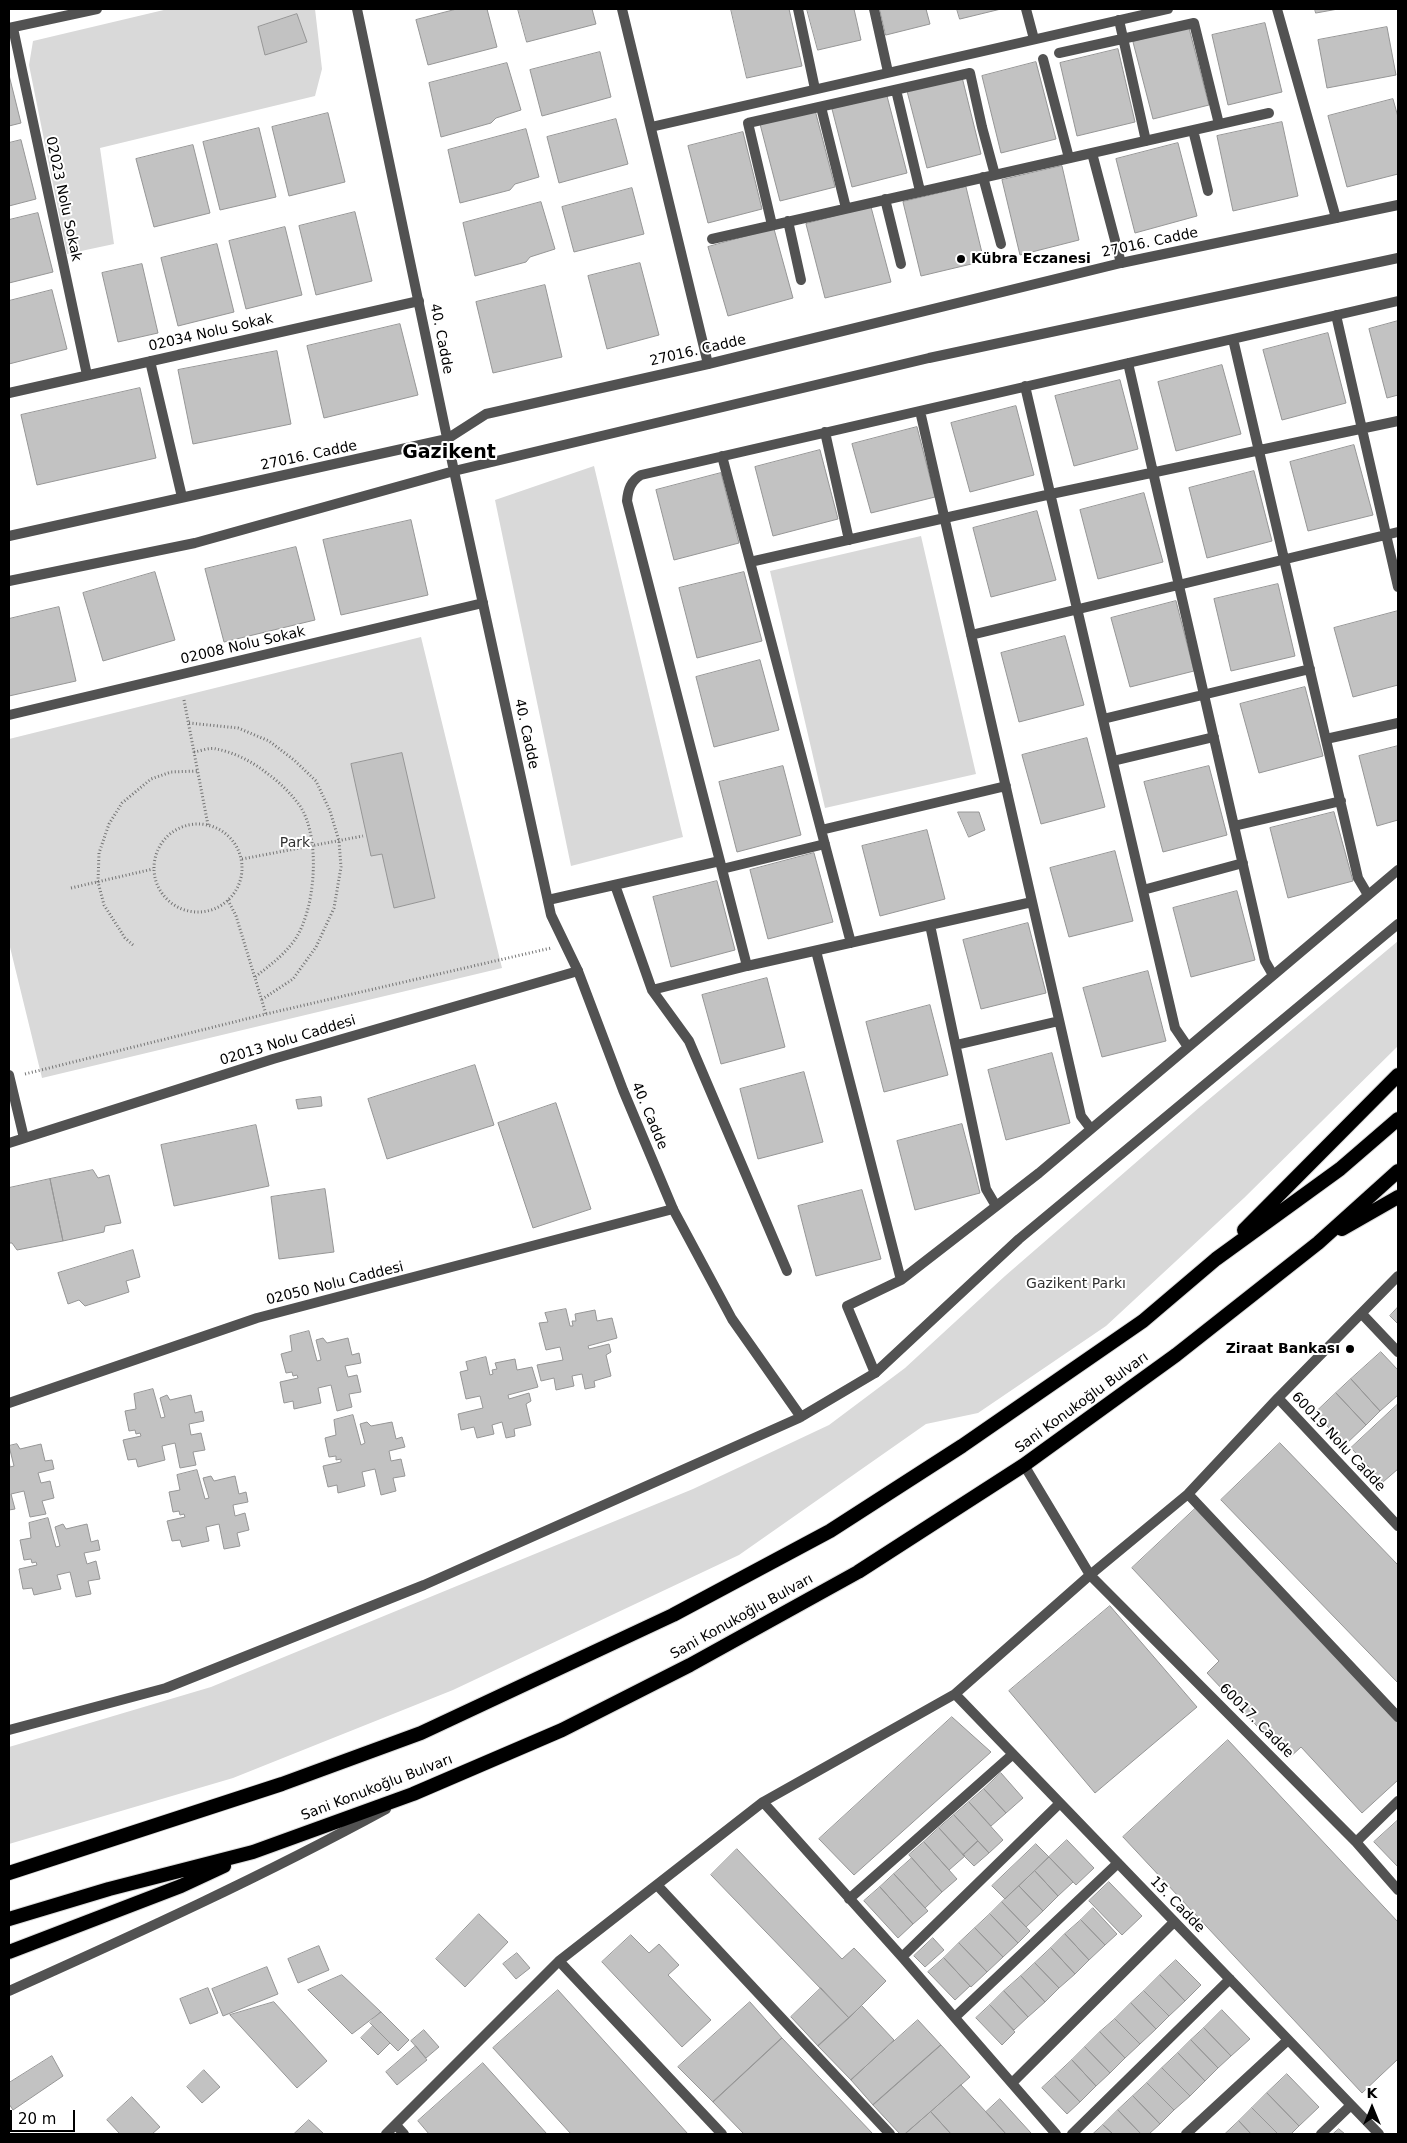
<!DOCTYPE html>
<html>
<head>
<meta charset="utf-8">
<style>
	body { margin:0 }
	#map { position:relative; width:1407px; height:2143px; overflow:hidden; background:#fff; font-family:"DejaVu Sans",sans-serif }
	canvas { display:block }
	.frame { position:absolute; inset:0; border:10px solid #000; pointer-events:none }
	.north { position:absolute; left:1347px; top:2083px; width:50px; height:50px; -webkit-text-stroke:4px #fff; paint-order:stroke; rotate:0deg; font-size:14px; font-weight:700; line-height:20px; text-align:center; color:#000 }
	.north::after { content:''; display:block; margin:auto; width:18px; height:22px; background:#000; clip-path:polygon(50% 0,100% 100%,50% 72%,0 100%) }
	.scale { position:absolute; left:10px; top:2110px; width:65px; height:22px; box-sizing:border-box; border:2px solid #000; border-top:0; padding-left:6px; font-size:15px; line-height:18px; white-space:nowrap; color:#000; -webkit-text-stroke:4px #fff; paint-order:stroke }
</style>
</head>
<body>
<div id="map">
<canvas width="1407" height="2143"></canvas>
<div class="frame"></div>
<div class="north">K</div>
<div class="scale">20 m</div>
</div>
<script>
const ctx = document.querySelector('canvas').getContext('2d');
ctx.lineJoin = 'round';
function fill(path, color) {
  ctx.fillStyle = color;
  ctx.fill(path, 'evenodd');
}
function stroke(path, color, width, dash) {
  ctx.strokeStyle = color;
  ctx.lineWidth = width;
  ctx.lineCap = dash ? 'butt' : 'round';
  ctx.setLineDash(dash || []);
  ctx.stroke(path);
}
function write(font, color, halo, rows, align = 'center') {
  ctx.font = font + ' "DejaVu Sans",sans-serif';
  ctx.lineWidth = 4;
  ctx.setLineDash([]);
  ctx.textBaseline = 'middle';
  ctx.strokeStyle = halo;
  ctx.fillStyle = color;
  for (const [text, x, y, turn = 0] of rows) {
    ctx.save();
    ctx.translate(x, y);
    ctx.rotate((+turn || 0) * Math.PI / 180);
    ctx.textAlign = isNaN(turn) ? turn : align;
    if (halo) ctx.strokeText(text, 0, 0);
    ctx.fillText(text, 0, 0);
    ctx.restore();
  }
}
fill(new Path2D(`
	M168,9h147l7,60 -7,27 -215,52 14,96 -47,10 -38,-189 4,-24z
	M594,466l89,371 -112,29 -76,-366z
	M921,536l55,238 -151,34 -55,-237z
	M421,637l81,331 -460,110 -33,-135v-204z
	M1398,941v105l-154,152 -138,128 -128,87 -52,11 -187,131 -286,135 -220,88 -224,66v-97l202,-60 482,-198 136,-64 76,-57 100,-92 196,-170z`), '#d9d9d9');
const building = new Path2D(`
	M457,9h30l10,38 -69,18 -12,-45z
	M518,9h74l4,15 -69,18z
	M731,9h58l13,57 -55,12z
	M807,9h47l7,31 -43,10z
	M880,9h46l4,15 -44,11z
	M957,9h44l-41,10z
	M1315,9h23l-22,4z
	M297,14l10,28 -42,13 -7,-28z
	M1265,23l17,69 -54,13 -16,-70z
	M1387,27l9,48 -69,13 -9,-48z
	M1189,28l20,77 -56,14 -20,-77z
	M1118,49l17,73 -58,14 -17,-73z
	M600,52l11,45 -69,19 -12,-46z
	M1036,62l20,77 -55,14 -19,-77z
	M507,63l14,47 -25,8 -5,5 -50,14 -12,-54z
	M9,75l12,48 -12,3z
	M962,77l19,77 -54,14 -20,-77z
	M887,96l20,77 -55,14 -20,-78z
	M1393,99l5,18v57l-51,13 -19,-71z
	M815,110l20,77 -55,14 -20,-77z
	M328,113l17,69 -56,14 -17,-69z
	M616,119l12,45 -69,19 -12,-46z
	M1282,122l16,74 -65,15 -16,-75z
	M259,128l17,69 -56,13 -17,-68z
	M526,129l13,48 -24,7 -5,6 -50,13 -12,-53z
	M743,132l19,77 -54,14 -20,-77z
	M21,140l15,59 -27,7v-63z
	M1178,143l19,73 -62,17 -19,-74z
	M193,145l17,68 -56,14 -18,-68z
	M1062,166l17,74 -59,15 -18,-75z
	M966,187l18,74 -63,15 -18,-74z
	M632,188l12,46 -70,18 -12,-45z
	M541,202l14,47 -25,8 -4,5 -51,14 -12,-53z
	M871,207l20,75 -66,16 -19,-74z
	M355,212l17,69 -56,14 -17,-69z
	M38,213l15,59 -44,11v-63z
	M285,227l17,68 -56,14 -17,-68z
	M774,229l19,69 -65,18 -20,-69z
	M217,244l17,68 -56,14 -17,-68z
	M640,263l19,72 -52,14 -19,-73z
	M142,264l16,69 -40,9 -16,-69z
	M545,285l17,72 -69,16 -17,-71z
	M52,290l15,59 -58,15v-63z
	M1398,321v74l-11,3 -18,-69z
	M400,324l18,71 -94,23 -17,-72z
	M1328,333l18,70 -64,17 -19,-70z
	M277,351l14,73 -98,20 -15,-74z
	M1222,365l19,69 -65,17 -18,-69z
	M1120,380l18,69 -64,17 -19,-70z
	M140,388l16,70 -119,27 -16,-70z
	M1016,406l18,69 -64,17 -19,-69z
	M917,427l18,70 -64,16 -19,-69z
	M1354,445l19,70 -65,16 -18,-69z
	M820,450l18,69 -65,17 -18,-69z
	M1254,471l18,70 -65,17 -18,-70z
	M721,473l18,70 -65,17 -18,-70z
	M1144,493l19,69 -65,17 -18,-69z
	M1037,511l19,69 -65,17 -18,-69z
	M411,520l17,75 -87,20 -18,-75z
	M296,547l19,73 -91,22 -19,-73z
	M155,572l20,68 -72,21 -20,-68z
	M744,572l18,69 -65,17 -18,-70z
	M1278,584l17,72 -64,15 -17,-72z
	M1176,601l18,70 -64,16 -19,-69z
	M59,607l17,74 -67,15v-77z
	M1398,611v74l-45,12 -19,-69z
	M1065,636l19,69 -65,17 -18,-69z
	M760,660l19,70 -65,17 -18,-70z
	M1305,687l18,69 -64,17 -19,-69z
	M1087,738l18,69 -64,17 -19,-69z
	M1398,746v74l-21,6 -18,-70z
	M402,753l33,145 -41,10 -12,-54 -11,2 -20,-92z
	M783,766l18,69 -64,17 -18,-70z
	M1209,766l18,69 -64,17 -19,-70z
	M958,812h21l6,18 -16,7z
	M1334,812l19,69 -65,17 -18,-70z
	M927,830l18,69 -65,17 -18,-70z
	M1115,851l18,70 -64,16 -19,-69z
	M814,853l19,69 -65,17 -18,-69z
	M717,881l18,69 -64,17 -18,-70z
	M1237,891l18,69 -64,17 -18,-69z
	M1028,923l18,70 -65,16 -18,-69z
	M1148,971l18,70 -64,16 -19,-69z
	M767,978l18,69 -64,17 -19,-69z
	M930,1005l18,70 -64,17 -18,-70z
	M1052,1053l18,70 -64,17 -18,-70z
	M475,1065l19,60 -107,34 -19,-60z
	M804,1072l19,70 -65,17 -18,-70z
	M321,1097l1,9 -24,3 -2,-9z
	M556,1103l35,106 -58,19 -35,-105z
	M962,1124l18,69 -65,17 -18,-69z
	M256,1125l13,61 -95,20 -13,-61z
	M93,1170l5,8 11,-3 12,48 -16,3 -1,6 -41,9 -13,-62z
	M50,1179l13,62 -46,9 -5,-7h-3v-55z
	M325,1189l9,63 -55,7 -8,-62z
	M862,1190l19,69 -65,17 -18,-70z
	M133,1250l7,27 -14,4 3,11 -44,14 -6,-6 -11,4 -10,-31z
	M1398,1307v17l-8,-8z
	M566,1309l4,17h3l-1,-5h4l-1,-7 20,-4 2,11 15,-3 5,20 -29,8 1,3 20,-5 2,8 -5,3 5,21 -17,5 1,6 -10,2 -3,-15 -10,2 2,10 -18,4 -2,-12 -13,3 -4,-16 26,-5 -3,-13 -14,3 -7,-27 9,-1 -3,-9z
	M309,1331l8,30 4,-1 -5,-20 7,-2 4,5 21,-5 4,17 7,-2 2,10 -16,3 3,11 9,-2 4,17 -12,2 3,13 -15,4 -6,-26 -13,3 3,15 -27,6 -1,-8 -9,2 -4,-21 18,-4 -1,-3 -4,1 -1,-4 -6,1 -5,-19 11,-3 -2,-15z
	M1381,1352l17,18v25l-18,16 -29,-32z
	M486,1357l4,18 3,-1 -1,-4 5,-1 -2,-6 20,-4 2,11 15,-3 6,20 -30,8 1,4 20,-6 2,8 -5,3 5,21 -17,4 1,7 -9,2 -4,-16 -10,3 2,9 -17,4 -3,-11 -13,3 -3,-16 25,-6 -3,-12 -14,3 -6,-27 8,-2 -2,-8z
	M1351,1379l29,32 -14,14 -30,-32z
	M153,1389l8,29 4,-1 -5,-19 7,-3 3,5 21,-5 4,18 7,-2 2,10 -15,3 2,11 10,-2 4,17 -12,2 3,13 -16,3 -5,-25 -13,3 3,14 -27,7 -2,-8 -8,1 -5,-20 18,-4 -1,-3 -4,1 -1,-4 -6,1 -4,-20 11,-2 -2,-15z
	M1336,1393l30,32 -21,20 -30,-32z
	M1398,1404v65l-15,13 -32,-34z
	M353,1415l8,30 4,-2 -5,-19 7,-2 4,4 21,-4 4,17 6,-2 3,10 -16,4 2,10 10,-2 4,17 -12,2 3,13 -15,4 -6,-26 -13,3 3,14 -27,7 -1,-8 -9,2 -5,-21 18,-4v-3l-5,1v-4l-7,1 -4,-19 11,-3 -2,-15z
	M1280,1443l118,122v118l-177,-183z
	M17,1444l3,5 21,-5 4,17 7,-1 2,9 -16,4 3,10 9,-2 4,17 -12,3 4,13 -16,3 -6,-26 -13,3 4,15 -6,1v-49l1,6 4,-1 -5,-20z
	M197,1470l8,29 4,-1 -6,-20 8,-2 3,5 21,-5 4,18 7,-2 2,10 -15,3 2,11 10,-3 4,17 -12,3 3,13 -16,3 -5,-25 -13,3 3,14 -27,6 -2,-7 -8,1 -5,-20 18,-4 -1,-3 -4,1 -1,-4 -6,1 -4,-20 11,-2 -3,-15z
	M1196,1508l202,215v57l-36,33 -61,-66 -13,12 -81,-86 12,-12 -87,-93z
	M48,1518l8,29 4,-1 -5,-19 8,-3 3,5 21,-5 4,18 7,-2 2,10 -16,3 3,11 9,-3 4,18 -12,2 3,13 -15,3 -6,-25 -13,3 4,14 -27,6 -2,-7 -9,1 -4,-20 18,-4 -1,-3 -4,1 -1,-4 -7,1 -4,-20 11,-2 -2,-15z
	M1110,1606l87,101 -102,86 -86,-102z
	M952,1717l39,35 -137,123 -35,-36z
	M1228,1740l170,182v137l-36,34 -239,-256z
	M1001,1773l22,25 -17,15 -22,-24z
	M984,1789l22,24 -15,13 -22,-24z
	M969,1802l34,38 -14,13 -35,-38z
	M954,1815l24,26 -15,14 -24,-27z
	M1398,1820v47l-24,-25z
	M939,1828l26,28 -16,14 -25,-28z
	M1067,1840l27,28 -18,17 -27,-28z
	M978,1841l11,12 -15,13 -11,-11z
	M924,1842l33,37 -15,13 -33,-37z
	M1036,1844l13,13 -44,42 -13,-13z
	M737,1849l105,110 12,-11 32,33 -37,37 -138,-143z
	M1049,1857l24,25 -15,14 -23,-25z
	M912,1858l30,34 -17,16 -31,-34z
	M1035,1871l23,25 -15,15 -24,-25z
	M894,1874l34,37 -15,13 -33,-37z
	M1109,1882l33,34 -20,19 -33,-34z
	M1019,1886l24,25 -17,16 -24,-25z
	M880,1887l33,37 -15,14 -34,-37z
	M1002,1902l28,29 -12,12 -28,-29z
	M1093,1908l24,26 -12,11 -24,-25z
	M479,1914l29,28 -43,45 -29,-28z
	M990,1914l28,29 -15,14 -28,-29z
	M1081,1920l24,25 -16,15 -24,-26z
	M975,1928l28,29 -16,15 -28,-29z
	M1065,1934l24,26 -14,14 -24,-26z
	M631,1935l18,18 10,-9 20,21 -11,10 43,45 -29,27 -80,-85z
	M933,1938l11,12 -19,17 -11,-11z
	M959,1943l28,29 -16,15 -27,-29z
	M319,1946l10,24 -31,13 -10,-24z
	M1051,1948l24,26 -16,14 -24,-25z
	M517,1953l13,15 -14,11 -13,-15z
	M944,1958l26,28 -15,14 -27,-28z
	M1176,1960l25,25 -16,16 -25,-26z
	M1035,1963l24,25 -14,14 -24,-26z
	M267,1967l11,27 -55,22 -11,-27z
	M342,1975l39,37 -29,22 -44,-44z
	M1160,1975l25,26 -16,15 -25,-25z
	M1021,1976l24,26 -17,15 -24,-26z
	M208,1988l10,25 -28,11 -10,-25z
	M821,1988l28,30 -31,28 -27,-29z
	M558,1990l130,144h-117l-78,-86z
	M1004,1991l24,26 -14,13 -24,-25z
	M1144,1991l25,25 -13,13 -25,-26z
	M274,2002l53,59 -30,27 -67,-73z
	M750,2002l32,36 -69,64 -35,-35z
	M1131,2003l25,26 -16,15 -25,-25z
	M990,2005l25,27 -13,13 -26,-27z
	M862,2006l32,34 -43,40 -33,-34z
	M1222,2010l28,29 -19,17 -27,-28z
	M381,2012l28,28 -11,11 -28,-28z
	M1115,2019l25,25 -15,14 -25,-26z
	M918,2020l23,25 -68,60 -22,-25z
	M373,2026l17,17 -12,12 -17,-17z
	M1204,2028l27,28 -13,12 -27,-28z
	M424,2030l15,17 -13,11 -15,-17z
	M1100,2032l25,26 -15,15 -25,-26z
	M782,2038l91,96h-129l-31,-32z
	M1191,2040l27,28 -13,13 -27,-28z
	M941,2045l29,32 -65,57h-5l-27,-29z
	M416,2046l11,14 -30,25 -11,-13z
	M1085,2047l25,26 -14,13 -24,-26z
	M1178,2053l27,28 -15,15 -28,-28z
	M52,2056l11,20 -50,34 -4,-6v-21z
	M1072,2060l24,26 -16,16 -25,-26z
	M483,2063l64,71h-118l-11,-13z
	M1162,2068l28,28 -16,14 -27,-27z
	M204,2070l16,17 -18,16 -15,-16z
	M1287,2074l32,33 -20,19 -32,-33z
	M1055,2076l25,26 -13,12 -25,-26z
	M1147,2083l27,27 -14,14 -27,-28z
	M961,2085l25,27 20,22h-55l-20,-22z
	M1267,2093l32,33 -8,8h-13l-26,-26z
	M1133,2096l27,28 -11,10h-8l-23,-24z
	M132,2097l28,30 -8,7h-32l-13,-14z
	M1000,2099l31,34 -1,1h-24l-20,-22z
	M1252,2108l26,26h-27l-12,-13z
	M1118,2110l23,24h-28l-10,-9z
	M931,2112l20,22h-46z
	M309,2120l15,14h-30z
	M1239,2121l12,13h-26z
	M1103,2125l10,9h-20z
	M1339,2129l6,5h-12z`);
fill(building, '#c2c2c2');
stroke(building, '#969696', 1);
const trunk = new Path2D(`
	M1342,1229l56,-32
	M1244,1230l154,-155
	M9,1873l273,-89 139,-51 252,-118 157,-84 132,-85 181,-125 73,-62 124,-90 58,-50
	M9,1919l100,-30 144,-37 160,-58 149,-64 128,-65 168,-93 166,-107 152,-110 142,-112 80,-72
	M9,1952l172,-66 43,-20`);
stroke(trunk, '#dbdbdb', 16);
stroke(new Path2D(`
	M184,700l24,125
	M189,723l49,5 31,13 25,19 22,21 14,30 9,30 2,26 -7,41 -18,39 -23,32 -32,21
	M194,752c7,-1 16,-5 22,-3 17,3 35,12 48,22 14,10 26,21 36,35 21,32 16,104 -6,135 -11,15 -25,25 -39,36
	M154 868a44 44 0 1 1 88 0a44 44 0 1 1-88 0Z
	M242,859l121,-23
	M71,888l82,-19
	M228,900l8,16 30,98
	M133,945l-8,-7 -21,-33 -6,-23 1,-29 10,-29 13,-21 29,-24 20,-7 27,-1
	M25,1074l241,-60 285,-66`), '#747474', 3, [1, 2.5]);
stroke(new Path2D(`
	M798,9l17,80
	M874,9l14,63
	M1026,9l8,30
	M1119,20l27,121
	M1059,53l135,-30 25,101
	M1043,59l26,99
	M896,90l24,101
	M821,107l25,101
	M1193,130l15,61
	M1092,153l177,-40
	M983,177l18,67
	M885,199l16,65
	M788,221l13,59
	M772,225l-24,-102 222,-50 12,54 13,48
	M712,239l380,-86 29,110
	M1336,315l62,272
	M1233,339l125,539 10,17
	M1128,363l137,598 8,14
	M1025,386l150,642 13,19
	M920,411l161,705 10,13
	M825,432l24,108
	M722,456l129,487
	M750,562l301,-68 347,-73
	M971,635l427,-103
	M1103,719l207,-50
	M1326,739l72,-16
	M1113,761l101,-24
	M1234,826l107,-25
	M821,830l185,-44
	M722,869l103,-25
	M615,885l37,105 37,51 98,230
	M1143,890l100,-27
	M548,900l172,-39
	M930,925l56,264 10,17
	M816,951l85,329
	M747,966l-120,-465c1,-12 4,-20 14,-26l757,-174
	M652,990l95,-24 285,-64
	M956,1045l103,-24
	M1362,1314l36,38
	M875,1373l-28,-67 54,-26 138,-107 359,-303`), '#525252', 10);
stroke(new Path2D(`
	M622,9l86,355
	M1277,9l59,209
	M9,28l88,-19
	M13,28l74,347
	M651,127l517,-118
	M150,361l32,136
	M9,393l410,-92
	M9,715l474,-112
	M9,1075l15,63
	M9,1143l264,-84 305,-88
	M1278,1398l120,128
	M9,1403l248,-85 416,-109
	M1024,1465l66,110 266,267 42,48
	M1188,1494l210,223
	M955,1694l424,440
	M763,1802l139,155 154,177
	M1356,1842l42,-41
	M657,1885l233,249
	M849,1899l164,-145
	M902,1957l158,-154
	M559,1961l163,173
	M9,1991c127,-57 254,-115 377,-182
	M955,2017l163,-154
	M1012,2083l162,-161
	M396,2125l8,9
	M386,2134l173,-173 204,-159 192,-108 135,-119 98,-81 90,-96 120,-122
	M1072,2134l158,-155
	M1186,2134l102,-94
	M1321,2134l30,-29`), '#525252', 10);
stroke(new Path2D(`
	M357,9l97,462 97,444 27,56 45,119 50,119 59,110 69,98
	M9,536l438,-97 39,-25 222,-50 413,-101 277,-58
	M9,581l186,-38 259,-72 475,-113 469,-100
	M9,1730l157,-42 258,-103 375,-167 76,-45 144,-134 379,-315`), '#525252', 10);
stroke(trunk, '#000', 14);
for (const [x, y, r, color] of [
	[961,259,5,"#000"],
	[1350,1349,5,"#000"]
]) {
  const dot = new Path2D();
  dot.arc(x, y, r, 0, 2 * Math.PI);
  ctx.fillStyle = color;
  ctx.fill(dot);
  stroke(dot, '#fff', 2);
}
write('14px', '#000', '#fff', [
	["02023 Nolu Sokak",63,199,78],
	["27016. Cadde",1150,243,-12],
	["02034 Nolu Sokak",211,333,-13],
	["40. Cadde",441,339,79],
	["27016. Cadde",698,351,-13],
	["27016. Cadde",309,456,-12],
	["02008 Nolu Sokak",243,646,-13],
	["40. Cadde",526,734,78],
	["02013 Nolu Caddesi",288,1041,-17],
	["40. Cadde",649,1116,67],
	["02050 Nolu Caddesi",335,1284,-14],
	["Sani Konukoğlu Bulvarı",1082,1403,-36],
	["60019 Nolu Cadde",1338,1442,47],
	["Sani Konukoğlu Bulvarı",742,1617,-29],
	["60017. Cadde",1256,1721,45],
	["Sani Konukoğlu Bulvarı",377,1788,-21],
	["15. Cadde",1177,1905,46]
]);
write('bold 14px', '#000', '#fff', [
	["Kübra Eczanesi",971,259],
	["Ziraat Bankası",1340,1349,"right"]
], 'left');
write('14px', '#303030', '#fff', [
	["Park",295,843],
	["Gazikent Parkı",1076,1284]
]);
write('bold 19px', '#000', '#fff', [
	["Gazikent",449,453]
]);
</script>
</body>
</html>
